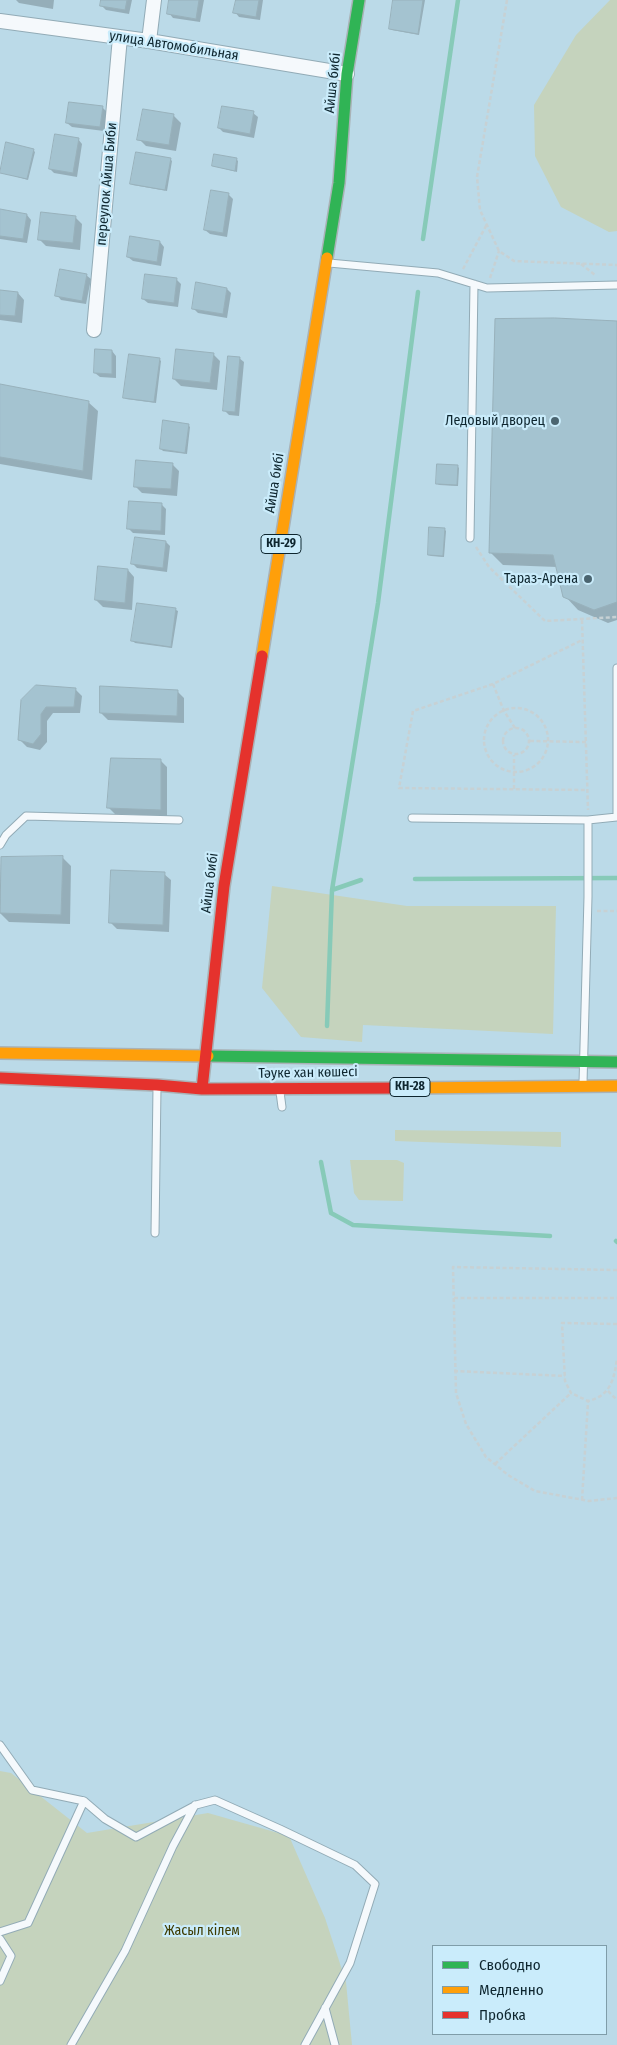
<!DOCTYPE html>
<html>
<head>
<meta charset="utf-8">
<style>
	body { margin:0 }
	#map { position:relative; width:617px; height:2045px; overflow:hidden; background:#bbdae8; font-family:"Fira Sans Condensed",sans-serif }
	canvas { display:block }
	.legend { position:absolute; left:432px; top:1945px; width:175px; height:90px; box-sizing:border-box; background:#caecfb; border:1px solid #7f9da9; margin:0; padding:6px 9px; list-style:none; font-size:15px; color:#0e262f }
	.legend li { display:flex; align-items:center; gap:10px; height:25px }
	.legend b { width:25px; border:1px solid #7f9da9 }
</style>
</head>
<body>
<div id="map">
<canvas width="617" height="2045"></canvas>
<ul class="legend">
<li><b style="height:6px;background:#30b455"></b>Свободно</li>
<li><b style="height:6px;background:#ff9f0a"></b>Медленно</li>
<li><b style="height:6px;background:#e5322d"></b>Пробка</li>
</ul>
</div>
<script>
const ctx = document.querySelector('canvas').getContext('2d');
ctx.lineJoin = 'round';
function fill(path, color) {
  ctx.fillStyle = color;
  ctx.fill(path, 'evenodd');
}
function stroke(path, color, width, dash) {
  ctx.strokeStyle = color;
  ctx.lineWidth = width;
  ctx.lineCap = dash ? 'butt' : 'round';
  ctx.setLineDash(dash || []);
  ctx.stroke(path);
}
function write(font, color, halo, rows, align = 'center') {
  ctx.font = font + ' "Fira Sans Condensed",sans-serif';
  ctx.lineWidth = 4.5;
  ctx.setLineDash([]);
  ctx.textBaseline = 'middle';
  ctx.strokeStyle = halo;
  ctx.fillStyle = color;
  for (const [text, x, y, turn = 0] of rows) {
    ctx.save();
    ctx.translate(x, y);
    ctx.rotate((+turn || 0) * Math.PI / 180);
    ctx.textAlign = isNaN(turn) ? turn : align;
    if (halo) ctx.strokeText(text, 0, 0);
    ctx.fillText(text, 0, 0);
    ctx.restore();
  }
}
fill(new Path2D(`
	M610,0h7v231l-8,1 -48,-25 -26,-51 -1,-51 42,-70z
	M272,886l135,20h149l-3,128 -190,-9 -1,17 -61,-5 -39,-49z
	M395,1130l166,2v15l-166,-6z
	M350,1160h47l7,3 -1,38 -44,-1 -5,-7z
	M0,1771l11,2 76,60 121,-20 81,23 36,82 21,64 6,63h-352z`), '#c5d3bd');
fill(new Path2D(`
	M16,0h38l-1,9 -34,-6z
	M102,0h30l-3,14 -23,-4 -5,-5z
	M171,0h33l-4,22 -27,-4 -4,-5z
	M237,0h26l-3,20 -21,-3 -4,-5z
	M395,0h30l-6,35 -27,-5 -2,-1z
	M102,107l5,5 -3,19 -32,-4 -5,-4z
	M144,110l30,6 7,7 -5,28 -30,-5 -7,-7z
	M253,113l5,4 -4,21 -31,-6 -4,-4z
	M78,139l4,5 -5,33 -23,-4 -4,-4z
	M33,150l2,2 -7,28 -27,-8z
	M170,159l2,2 -5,30 -34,-6 -2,-2z
	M236,159l2,2 -1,11 -24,-6z
	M212,192l17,3 4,4 -6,38 -17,-3 -5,-4z
	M0,211l27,4 4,5 -4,23 -27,-4z
	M75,217l7,7 -2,26 -34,-4 -7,-7z
	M160,242l4,5 -3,19 -28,-5 -5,-4z
	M86,275l5,4 -5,25 -25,-4 -4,-5z
	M176,279l5,5 -3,23 -30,-4 -5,-4z
	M227,289l4,4 -4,25 -29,-5 -5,-5z
	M0,291l18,2 6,7 -2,23 -22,-3z
	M617,322v298l-9,3 -30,-13 -13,-14 -8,-29 -54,-2 -13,-13z
	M112,351l4,5v22l-16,-1 -5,-4z
	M213,354l7,7 -3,29 -36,-4 -7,-7z
	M239,358l5,4 -5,54 -10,-1 -4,-4z
	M159,359l2,2 -5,42 -30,-4 -2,-2z
	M0,385l88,17 10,9 -6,69 -92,-16z
	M188,425l2,2 -3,27 -24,-3 -2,-2z
	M172,464l7,7 -2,25 -35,-3 -7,-7z
	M457,466l2,2 -1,18 -19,-1 -2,-2z
	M162,505l4,4 -1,26 -32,-2 -5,-5z
	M444,529l2,2 -2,26 -13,-1 -2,-1z
	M166,542l4,4 -3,26 -30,-4 -5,-5z
	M128,570l6,7 -2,33 -29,-3 -7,-7z
	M138,604l38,6 2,1 -6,37 -37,-5 -2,-2z
	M75,689l7,7 -2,17h-27l-6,8v21l-7,8 -13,-3 -7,-7 2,-39z
	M177,691l7,7v25l-76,-3 -7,-7z
	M160,760l7,7v49l-52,-2 -7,-7z
	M62,857l9,9 -1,58 -61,-2 -9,-9 2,-55z
	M164,874l7,6 -2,52 -52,-3 -7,-7z`), '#0003');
stroke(new Path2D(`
	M423,239l35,-239
	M415,879l202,-1
	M332,890l46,-287 40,-311
	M327,1026l5,-136 29,-10
	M321,1162l10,51 22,12 197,11
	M616,1241l1,1`), '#87cab8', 4.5);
const building = new Path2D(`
	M101,0h26l-2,10 -25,-4z
	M169,0h30l-3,19 -29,-5z
	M236,0h23l-3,17 -23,-4z
	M393,0h30l-5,34 -29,-5z
	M69,102l34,4 -3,21 -34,-4z
	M222,106l32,5 -4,23 -32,-6z
	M143,109l31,5 -5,31 -32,-5z
	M55,134l24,4 -6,35 -24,-4z
	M6,142l28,7 -7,30 -27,-6z
	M136,152l35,6 -6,32 -35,-6z
	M214,154l23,4 -2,13 -23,-5z
	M211,190l18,3 -6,40 -19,-3z
	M0,209l27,5 -4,25 -23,-3z
	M41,212l35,4 -3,27 -35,-3z
	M130,236l30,5 -3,21 -30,-5z
	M60,269l27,5 -5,27 -27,-5z
	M145,274l32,4 -3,25 -32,-4z
	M196,282l31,6 -4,26 -31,-5z
	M0,290l18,2 -3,24 -15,-1z
	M555,318l62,3v281l-23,8 -31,-13 -10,-42 -64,-2 6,-234z
	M95,349l17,1v24l-18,-1z
	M176,349l38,4 -4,30 -37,-4z
	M129,354l31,4 -6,44 -31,-4z
	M228,356l12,1 -5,55 -12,-1z
	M0,384l89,17 -6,70 -83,-14z
	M163,420l26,4 -4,29 -25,-4z
	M136,460l37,3 -2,26 -37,-2z
	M437,464l21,1 -1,20 -21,-1z
	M129,501l33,2 -1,28 -34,-2z
	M429,527l16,1 -2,28 -15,-1z
	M135,537l31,4 -3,27 -32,-4z
	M98,566l30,3 -3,34 -30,-3z
	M137,603l39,5 -5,39 -40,-6z
	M36,685l40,3 -2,19h-28l-5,7v20l-8,10 -15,-4 3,-40z
	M100,686l78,4 -1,26 -77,-3z
	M111,758l50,1v51l-54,-2z
	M63,856l-2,59 -61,-2 1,-56z
	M111,870l54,2 -2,53 -54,-2z`);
fill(building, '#a4c3d0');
stroke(building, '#98b1bb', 1);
const lane = new Path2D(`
	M329,263l109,10 49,15 130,-3
	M470,538l4,-254
	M617,817v-149
	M412,818l176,2 29,-3
	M0,845l6,-10 20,-19 153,4
	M583,1083l5,-186v-77
	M280,1092l2,15
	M155,1233l2,-145
	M0,1745l32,45 52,11 -56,122 -28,9
	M84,1801l21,18 31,18 60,-32 19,-5 65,29 75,36 20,19 -25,79 -45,82
	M0,1939l11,17 -11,25
	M325,2008l10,37
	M71,2045l54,-94 48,-105 22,-41`);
const street = new Path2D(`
	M0,21l149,20 198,33
	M149,41l5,-41
	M94,330l26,-293`);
const fast = new Path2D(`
	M327,258l12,-75 8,-109 12,-74
	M208,1056l409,6`);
const slow = new Path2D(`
	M262,656l65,-398
	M0,1053l208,3
	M409,1088l208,-2`);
const jam = new Path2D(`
	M0,1078l157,7 45,4 207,-1
	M202,1089l22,-203 38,-230`);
stroke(lane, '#92abb6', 9);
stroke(street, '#92abb6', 16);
stroke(fast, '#a9b2b6', 14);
stroke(slow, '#a9b2b6', 14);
stroke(jam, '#a9b2b6', 14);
stroke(new Path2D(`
	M507,0l-30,177 3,33 19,41 15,10 103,4
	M581,264l14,11
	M463,269l24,-45
	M490,278l9,-27
	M476,547l13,20 56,54 72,-4
	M582,620l6,190
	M493,684l-80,27 -14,77 188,2
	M484 740a32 32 0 1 1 64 0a32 32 0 1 1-64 0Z
	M503 741a13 13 0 1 1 26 0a13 13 0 1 1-26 0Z
	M515,728l-11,-17 -11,-27 89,-44
	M530,741l56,1
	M514,789v-34
	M597,911h20
	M617,1270l-164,-3 3,126 10,31 20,33 22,18 27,16 54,10 28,-3
	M454,1298h163
	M617,1324l-55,-1 3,58 6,12 17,8c22,-5 26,-21 29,-42
	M454,1371l111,5
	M608,1391l9,9
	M495,1464l76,-71
	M582,1500l6,-98`), '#c7d1d4', 2.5, [4, 2.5]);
stroke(lane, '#f5f9fc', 7);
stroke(street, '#f5f9fc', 14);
stroke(fast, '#30b455', 11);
stroke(slow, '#ff9f0a', 11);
stroke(jam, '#e5322d', 11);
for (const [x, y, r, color] of [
	[555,421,5,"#4b6570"],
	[588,579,5,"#4b6570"]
]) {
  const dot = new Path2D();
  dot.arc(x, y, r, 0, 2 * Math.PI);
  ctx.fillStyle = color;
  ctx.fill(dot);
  stroke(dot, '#caecfb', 2);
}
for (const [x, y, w] of [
	[281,544,40],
	[410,1087,40]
]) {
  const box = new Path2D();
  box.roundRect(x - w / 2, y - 9.5, w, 19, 4);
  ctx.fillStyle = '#caecfb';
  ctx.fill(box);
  stroke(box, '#0e262f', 1);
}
write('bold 12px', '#0e262f', null, [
	["КН-29",281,544],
	["КН-28",410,1087]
]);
write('14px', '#0e262f', '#caecfb', [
	["улица Автомобильная",174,46,9],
	["Айша бибі",333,83,-84],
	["переулок Айша Биби",107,184,-85],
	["Айша бибі",275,483,-81],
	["Айша бибі",210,883,-83],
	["Тәуке хан көшесі",308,1073,-1]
]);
write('14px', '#0e262f', '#caecfb', [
	["Ледовый дворец",545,421],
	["Тараз-Арена",578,579]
], 'right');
write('14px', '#3e3b00', '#caecfb', [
	["Жасыл кілем",202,1931]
]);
</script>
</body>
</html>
